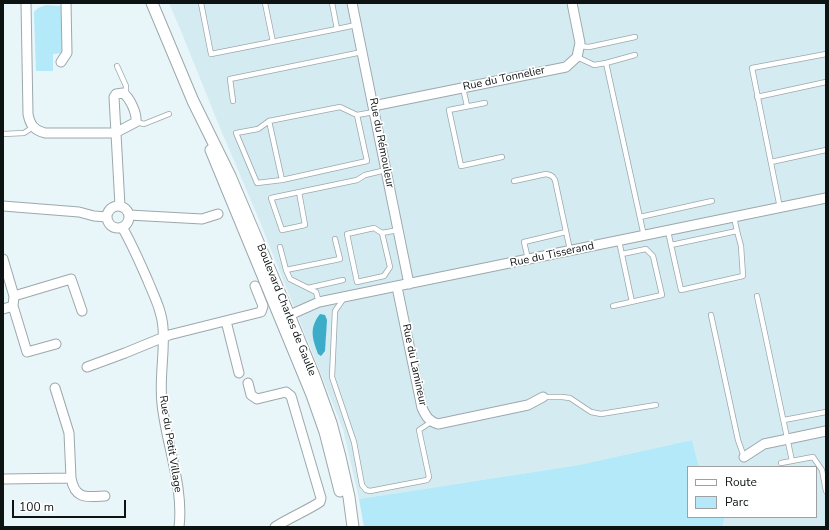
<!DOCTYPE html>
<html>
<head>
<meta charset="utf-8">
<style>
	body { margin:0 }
	#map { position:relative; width:829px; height:530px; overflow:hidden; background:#e8f5f9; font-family:"Nunito Sans",sans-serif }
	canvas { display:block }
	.frame { position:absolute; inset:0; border:4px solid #0d1213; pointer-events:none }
	.legend { position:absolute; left:687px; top:466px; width:130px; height:52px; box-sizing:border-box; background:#fff; border:1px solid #9ea0a1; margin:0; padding:5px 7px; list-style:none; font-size:12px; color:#0d1213 }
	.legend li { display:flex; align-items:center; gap:8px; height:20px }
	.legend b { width:20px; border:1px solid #9ea0a1 }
	.scale { position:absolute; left:12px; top:500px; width:114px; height:18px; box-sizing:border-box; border:2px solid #0d1213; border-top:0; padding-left:5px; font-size:12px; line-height:14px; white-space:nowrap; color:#0d1213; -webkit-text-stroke:3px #fff; paint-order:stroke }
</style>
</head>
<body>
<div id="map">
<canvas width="829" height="530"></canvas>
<div class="frame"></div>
<ul class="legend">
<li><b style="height:5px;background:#fff"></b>Route</li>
<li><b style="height:11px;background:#b3e9f9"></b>Parc</li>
</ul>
<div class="scale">100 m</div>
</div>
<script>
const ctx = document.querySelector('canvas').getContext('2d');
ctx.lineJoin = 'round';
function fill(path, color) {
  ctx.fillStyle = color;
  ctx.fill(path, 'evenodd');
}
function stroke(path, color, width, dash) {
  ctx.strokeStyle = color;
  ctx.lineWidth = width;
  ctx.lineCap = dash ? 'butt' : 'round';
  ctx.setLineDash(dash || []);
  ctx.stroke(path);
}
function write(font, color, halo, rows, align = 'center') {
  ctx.font = font + ' "Nunito Sans",sans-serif';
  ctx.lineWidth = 3.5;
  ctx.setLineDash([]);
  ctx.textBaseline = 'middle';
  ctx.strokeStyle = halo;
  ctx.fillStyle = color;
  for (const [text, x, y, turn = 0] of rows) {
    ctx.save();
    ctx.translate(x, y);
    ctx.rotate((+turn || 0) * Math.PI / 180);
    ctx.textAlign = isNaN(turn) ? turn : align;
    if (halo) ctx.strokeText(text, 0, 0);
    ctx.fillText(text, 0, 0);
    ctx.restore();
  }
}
fill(new Path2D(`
	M169,3h657v524h-104l3,-10h91v-50h-117l-7,-27 -113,25 -220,34 -16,-70 -85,-212 -40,-94 -37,-92z`), '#d5ebf2');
fill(new Path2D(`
	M46,5l15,1 1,47 -9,1v17h-17l-2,-59 4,-4z
	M692,440l7,27h-11v50h37l-3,10h-358l-5,-28 220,-34z`), '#b3e9f9');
fill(new Path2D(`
	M320,314l5,1 2,5 -2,31 -4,5 -3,-2c-6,-16 -9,-26 2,-40z`), '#3cacc8');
const service = new Path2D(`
	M201,3l10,51 126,-25
	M265,3l8,39
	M332,3l5,26 19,-4
	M579,46l10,1 46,-10
	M635,55l-29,8 38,173
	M577,57l17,8 12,-2
	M117,66l9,20v8
	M463,88l4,18
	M757,97l69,-15
	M233,101l-3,-22 132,-27
	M485,103l-36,7 12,56 41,-9
	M357,115l10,46 -85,19 -13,-59 71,-14 17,8 17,-3
	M269,121l-11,8 -22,4 21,50 25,-3
	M136,122l8,2 25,-10
	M3,134l21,-1 9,-6
	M771,162l55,-12
	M514,181l32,-7c5,1 7,2 9,6l15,70
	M299,192l6,33 -23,5 -11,-32 86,-18 8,-5 21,-5
	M780,208l-28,-140 74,-14
	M640,217l72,-16
	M668,231l3,14 66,-14 -3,-14
	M382,233l-8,-5 -27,6 10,48 27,-6 6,-9 -8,-34 16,-3
	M619,241l13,61
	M671,245l10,45 62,-14 -2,-30 -4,-15
	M280,247l6,23 4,9 26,13 3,10
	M528,259l-4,-17 42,-10
	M286,270l54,-11 -5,-20
	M308,288l35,-8
	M757,296l35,165
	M344,298l-9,13 -3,66 22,65 8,43 4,5 4,1 57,-11 2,-3 -10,-47 12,-8
	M613,306l49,-11 -9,-39 -7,-7 -24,5
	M711,315l27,125 6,17
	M543,397h19l8,1 21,14 10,2 55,-9
	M784,420l42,-8
	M781,463l32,-6 9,13 4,21`);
const minor = new Path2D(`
	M26,3l2,111c2,11 6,16 17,19h70l21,-11c1,-9 -6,-24 -13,-29l-7,1 -2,3 6,109
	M352,3l57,281
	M61,62l6,-9 -1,-50
	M373,106l193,-39 11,-10 3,-14 -8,-40
	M3,206l76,6 15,4 13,1
	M107 217a11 11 0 1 1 22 0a11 11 0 1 1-22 0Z
	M129,215l73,4 16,-5
	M122,227c10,17 18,36 26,54 6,15 14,30 15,47 2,25 -4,50 -1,76 4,39 22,83 17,123
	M3,259l11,37 -1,10 14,46 29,-8
	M397,287l25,121c4,8 6,13 16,16l90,-19 15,-8
	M14,296l57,-17 11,32
	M3,309l10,-3
	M283,318l36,-16 507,-104
	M226,321l13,52
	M87,367l38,-14 44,-18 92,-23 2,-6 -8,-20
	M248,383l3,12 6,4 29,-7 5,4 30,102 -1,4c-14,9 -31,16 -45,25
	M744,457l20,-13 62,-13
	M71,478c4,22 16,19 34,18
	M3,479l68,-1 -2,-45 -14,-45`);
const tertiary = new Path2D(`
	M152,3l41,98 37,75 59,139 25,61 17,47 9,34 9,40 4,30
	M211,150l101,245 13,37 15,59`);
stroke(service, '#9ca8ac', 6);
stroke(minor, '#9ca8ac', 11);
stroke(tertiary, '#9ca8ac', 13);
stroke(service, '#fff', 4.5);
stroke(minor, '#fff', 9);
stroke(tertiary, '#fff', 11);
write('11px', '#0d1213', '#fff', [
	["Rue du Tonnelier",504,79,-12],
	["Rue du Rémouleur",381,143,79],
	["Rue du Tisserand",552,255,-12],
	["Boulevard Charles de Gaulle",286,310,68],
	["Rue du Lamineur",414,365,78],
	["Rue du Petit Village",170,444,81]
]);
</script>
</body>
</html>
